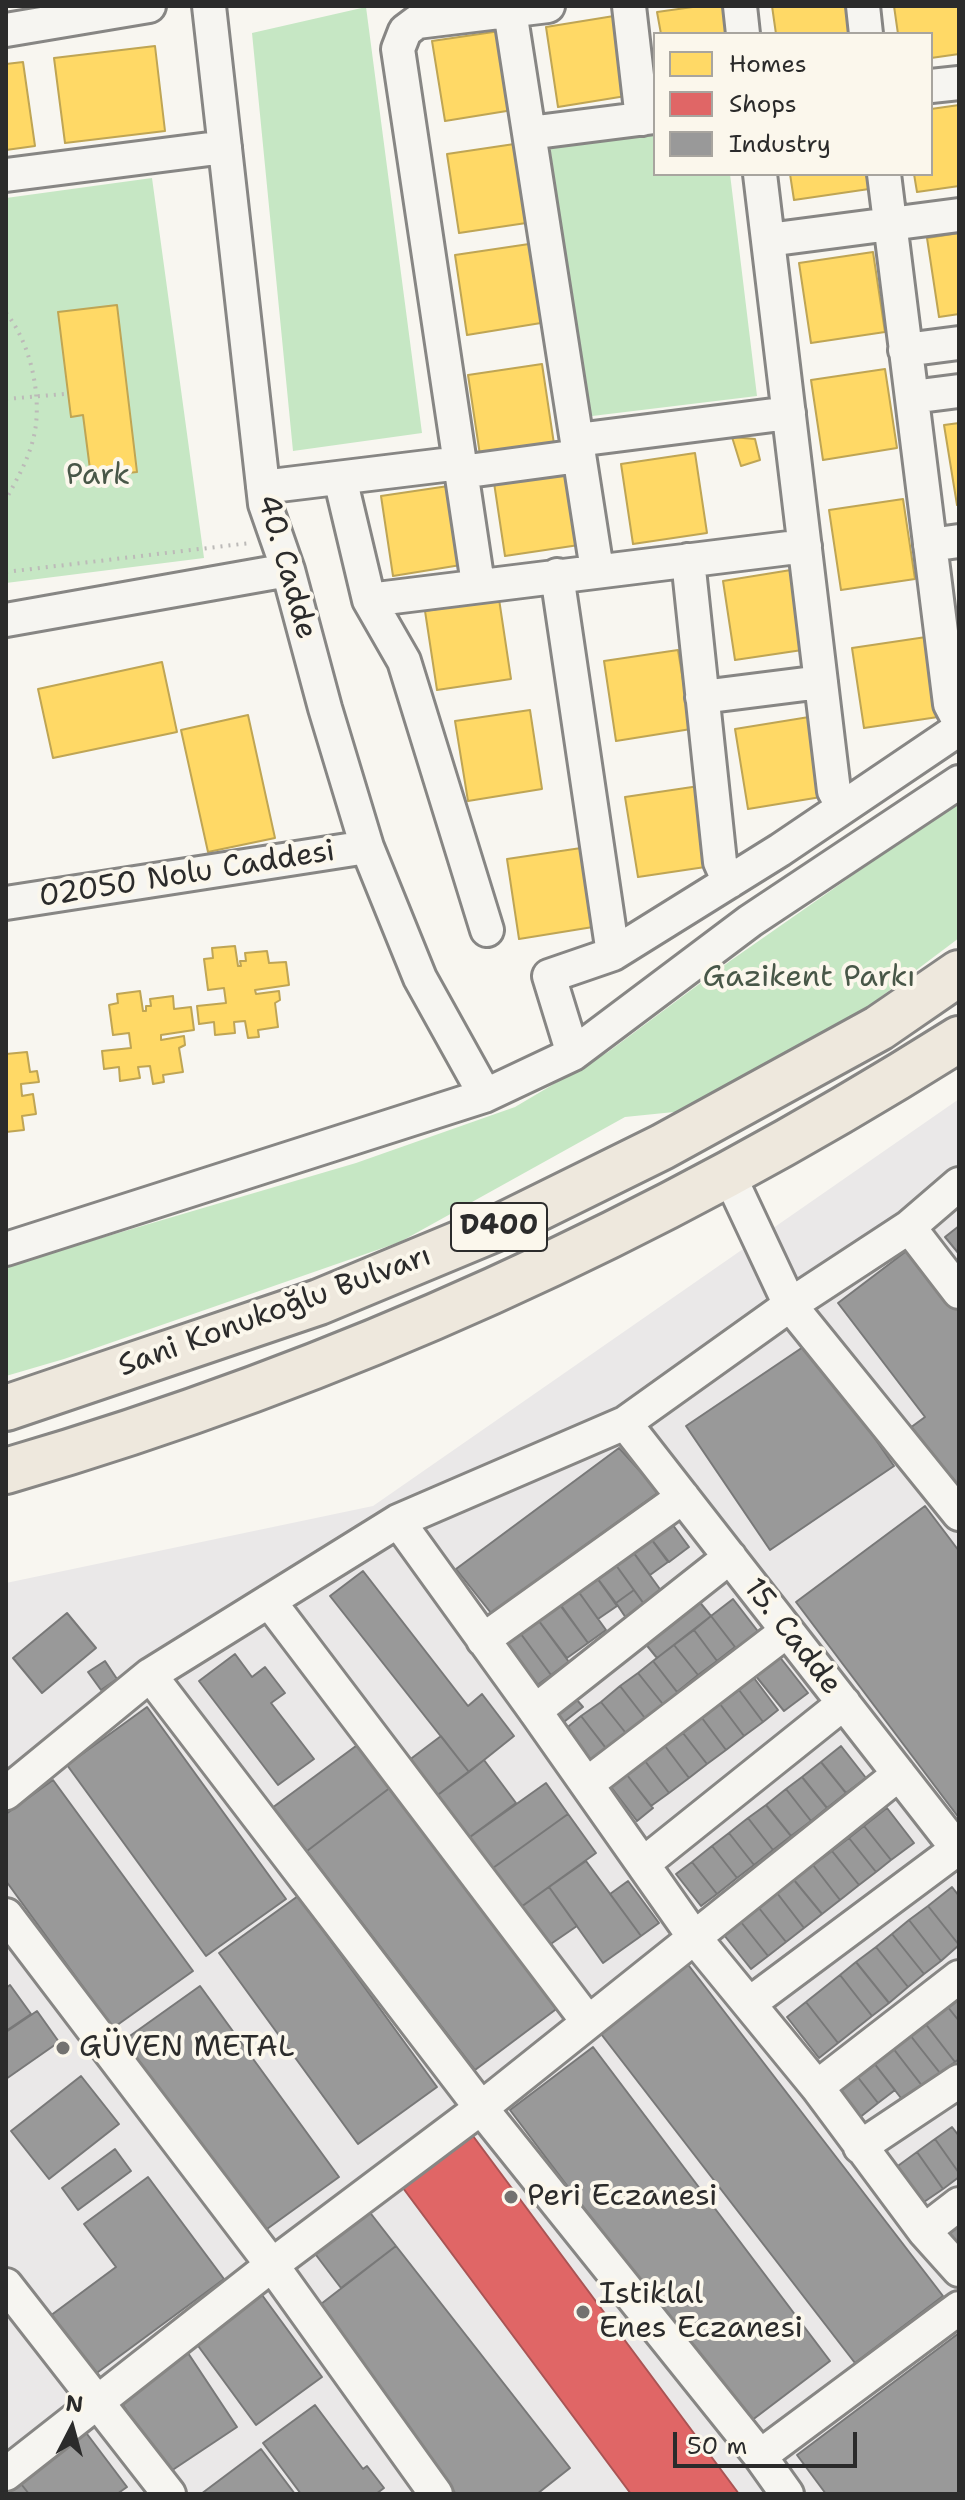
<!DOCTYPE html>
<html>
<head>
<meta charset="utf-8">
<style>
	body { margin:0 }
	#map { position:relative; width:965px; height:2500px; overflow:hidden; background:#f8f6f0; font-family:"Shantell Sans",sans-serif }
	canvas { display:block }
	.frame { position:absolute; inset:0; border:8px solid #2b2b2b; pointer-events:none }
	.legend { position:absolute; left:653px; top:32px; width:280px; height:144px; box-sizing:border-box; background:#fbf7ec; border:2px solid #a8a59f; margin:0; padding:10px 14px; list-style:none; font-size:24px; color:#2b2b2b }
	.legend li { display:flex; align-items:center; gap:16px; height:40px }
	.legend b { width:40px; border:2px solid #a8a59f }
	.north { position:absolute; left:32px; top:2388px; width:80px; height:80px; -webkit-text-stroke:6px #fbf7ec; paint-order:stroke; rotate:6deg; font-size:22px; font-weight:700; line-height:32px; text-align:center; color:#2b2b2b }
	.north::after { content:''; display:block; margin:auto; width:28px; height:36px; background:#2b2b2b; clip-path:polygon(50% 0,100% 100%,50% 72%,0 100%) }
	.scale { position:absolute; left:673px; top:2432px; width:184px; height:36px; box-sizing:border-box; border:4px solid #2b2b2b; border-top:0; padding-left:10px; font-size:24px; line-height:28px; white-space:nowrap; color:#2b2b2b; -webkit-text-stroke:6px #fbf7ec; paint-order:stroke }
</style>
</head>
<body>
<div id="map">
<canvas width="965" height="2500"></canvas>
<div class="frame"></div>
<ul class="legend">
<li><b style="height:22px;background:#ffd966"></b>Homes</li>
<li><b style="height:22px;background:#e06666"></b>Shops</li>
<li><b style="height:22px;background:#999"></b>Industry</li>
</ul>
<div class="north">N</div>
<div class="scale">50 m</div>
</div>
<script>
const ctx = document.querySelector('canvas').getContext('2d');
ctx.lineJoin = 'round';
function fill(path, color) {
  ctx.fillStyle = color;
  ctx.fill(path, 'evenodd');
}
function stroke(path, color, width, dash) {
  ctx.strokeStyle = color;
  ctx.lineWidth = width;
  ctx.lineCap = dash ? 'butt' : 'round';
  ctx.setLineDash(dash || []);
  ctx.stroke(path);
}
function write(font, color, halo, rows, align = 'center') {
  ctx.font = font + ' "Shantell Sans",sans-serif';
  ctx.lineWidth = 8;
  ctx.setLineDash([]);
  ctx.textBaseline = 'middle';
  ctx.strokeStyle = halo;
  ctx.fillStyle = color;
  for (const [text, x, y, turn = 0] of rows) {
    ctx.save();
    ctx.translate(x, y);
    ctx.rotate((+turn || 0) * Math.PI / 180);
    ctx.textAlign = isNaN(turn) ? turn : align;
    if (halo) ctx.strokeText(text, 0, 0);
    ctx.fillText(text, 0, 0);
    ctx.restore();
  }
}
fill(new Path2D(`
	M959,1099v1395h-953v-911l367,-77z`), '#eae8e8');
fill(new Path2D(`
	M366,7l56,426 -129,18 -41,-418z
	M655,132v42h75l27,222 -173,21 -34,-272z
	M152,178l52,380 -198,25v-385z
	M959,801v137l-121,91 -154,82 -59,6 -225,125 -336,117 -58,17v-110l350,-103 159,-56 93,-55 122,-91z`), '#c6e7c4');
const homes = new Path2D(`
	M700,6h32l5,28h-76l-4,-22z
	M772,6h75l5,28h-76z
	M894,6h65v48l-28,4v-24h-33z
	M620,15l12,80 -74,12 -12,-80z
	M507,30l12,79 -74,12 -13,-80z
	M155,46l10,85 -100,12 -11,-85z
	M23,62l12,84 -29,4v-86z
	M959,105v81l-42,6 -3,-18h17v-65z
	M521,143l12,79 -74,11 -12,-79z
	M790,174h76l3,15 -75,11z
	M959,233v81l-20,3 -12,-79z
	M529,244l12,79 -74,12 -12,-80z
	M873,252l12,80 -74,11 -12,-80z
	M117,305l20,167 -46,5 -8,-62 -12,2 -13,-105z
	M542,364l12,80 -74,11 -12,-80z
	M885,369l12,79 -74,12 -12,-80z
	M959,423v82h-2l-13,-80z
	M732,437l23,2 5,21 -19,6z
	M695,453l12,80 -74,11 -12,-80z
	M567,465l12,80 -74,11 -12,-80z
	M455,485l12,79 -74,12 -12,-80z
	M903,499l12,80 -74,11 -12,-80z
	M797,569l12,80 -74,11 -12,-79z
	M499,599l12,80 -74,11 -12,-79z
	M926,637l12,80 -74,11 -12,-80z
	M678,650l13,79 -75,12 -12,-80z
	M162,662l15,70 -124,26 -15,-69z
	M530,710l12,79 -74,12 -13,-80z
	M248,715l27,123 -67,14 -27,-122z
	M809,717l12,80 -73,12 -13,-80z
	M699,786l13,80 -74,11 -13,-80z
	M581,848l12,79 -74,12 -12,-80z
	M235,946l3,20h3l-1,-5h6l-1,-8 22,-2 2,12 17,-1 3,23 -34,5 1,4 23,-3 1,9 -5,3 3,24 -20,3 1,7 -11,1 -3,-17 -11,1 1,11 -20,2 -1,-13 -15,2 -2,-18 29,-3 -2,-15 -16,2 -4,-31 9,-1 -1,-10z
	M140,991l3,20h3v-5h5l-1,-7 23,-3 1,13 17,-2 3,23 -33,5v5l23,-4 1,9 -6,3 4,24 -20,3 1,7 -11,2 -3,-18 -12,1 2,11 -20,3 -1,-14 -15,2 -2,-18 29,-3 -2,-15 -16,2 -4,-30 9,-2 -1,-9z
	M27,1052l3,20 7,-1 2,11 -18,2 1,12 11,-2 3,20 -14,2 2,14 -18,2v-78z`);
fill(homes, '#ffd966');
stroke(homes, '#bfa554', 2);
const shops = new Path2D(`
	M473,2136l266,358h-108l-228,-306z`);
fill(shops, '#e06666');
stroke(shops, '#aa5454', 2);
const industry = new Path2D(`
	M959,1226v28l-14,-17z
	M917,1243l42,56v194l-49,-65 15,-11 -87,-114z
	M809,1343l85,123 -124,84 -84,-124z
	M619,1448l40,44 -168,121 -35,-44z
	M925,1506l34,45v267l-163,-216z
	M667,1517l22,30 -20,15 -23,-30z
	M646,1532l22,30 -18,13 -22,-30z
	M628,1545l34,47 -18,12 -34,-47z
	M610,1557l24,33 -18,13 -24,-32z
	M363,1571l105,135 14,-12 32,42 -45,36 -139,-176z
	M592,1571l25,35 -19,13 -25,-35z
	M573,1584l33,46 -18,13 -33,-46z
	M634,1590l10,14 -18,14 -10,-15z
	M733,1599l27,35 -22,17 -27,-35z
	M698,1600l13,16 -54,42 -13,-16z
	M557,1601l31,42 -21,15 -31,-41z
	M67,1613l29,35 -54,45 -29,-35z
	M711,1616l24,31 -18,14 -23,-31z
	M536,1617l33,45 -18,13 -33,-45z
	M518,1630l33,45 -19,14 -33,-46z
	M694,1630l23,31 -19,14 -24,-30z
	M674,1645l24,30 -21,17 -24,-31z
	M775,1651l33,42 -24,18 -33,-41z
	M235,1654l17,23 13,-10 20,26 -14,10 43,56 -36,26 -79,-104z
	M105,1661l12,18 -16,11 -13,-18z
	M653,1661l28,36 -15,11 -28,-35z
	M638,1673l28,35 -18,14 -28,-36z
	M754,1678l24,32 -15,12 -24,-32z
	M620,1686l28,36 -19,15 -28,-35z
	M739,1690l24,32 -19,14 -24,-32z
	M571,1693l12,14 -23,18 -11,-14z
	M601,1702l28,35 -20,15 -28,-36z
	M720,1704l24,32 -18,14 -24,-32z
	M147,1707l139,192 -80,57 -139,-191z
	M581,1716l27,35 -18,14 -27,-34z
	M702,1718l24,32 -19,14 -24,-31z
	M683,1733l24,31 -18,14 -24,-32z
	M441,1736l28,36 -38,28 -27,-36z
	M360,1743l31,44 -84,64 -35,-43z
	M665,1746l24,32 -20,15 -24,-32z
	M841,1746l25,32 -20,15 -25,-31z
	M484,1760l32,43 -53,39 -32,-42z
	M645,1761l24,32 -18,13 -24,-31z
	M821,1762l25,31 -19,15 -25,-31z
	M627,1775l26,33 -16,13 -26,-34z
	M802,1777l25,31 -16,13 -25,-32z
	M53,1780l140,191 -80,57 -107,-147v-67z
	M546,1783l22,31 -82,59 -23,-31z
	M391,1787l168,220 -84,63 -168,-219z
	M786,1789l25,32 -20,15 -25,-31z
	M766,1805l25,31 -18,14 -25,-32z
	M887,1808l27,35 -23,17 -27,-34z
	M568,1814l28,39 -82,59 -28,-39z
	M748,1818l25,32 -19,15 -25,-32z
	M864,1826l27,34 -15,12 -27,-34z
	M729,1833l25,32 -17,13 -25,-32z
	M849,1838l27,34 -17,13 -27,-34z
	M712,1846l25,32 -20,16 -25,-32z
	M832,1851l27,34 -19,15 -27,-35z
	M586,1861l55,75 -38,27 -54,-76z
	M692,1862l25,32 -16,12 -25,-32z
	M813,1865l27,35 -18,14 -28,-34z
	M794,1880l28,34 -18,14 -27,-35z
	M628,1881l31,42 -18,13 -31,-42z
	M549,1887l28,39 -35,24 -28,-38z
	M952,1887l7,9v49l-31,-39z
	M777,1893l27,35 -18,14 -27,-34z
	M298,1896l139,191 -79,57 -139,-191z
	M928,1906l31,39 -18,16 -32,-41z
	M759,1908l27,34 -18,14 -27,-34z
	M909,1920l32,41 -17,13 -32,-40z
	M741,1922l27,34 -17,13 -27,-34z
	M892,1934l32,40 -16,13 -32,-40z
	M876,1947l32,40 -19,16 -33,-41z
	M686,1962l257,334 -88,67 -257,-333z
	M856,1962l33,41 -17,13 -32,-41z
	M840,1975l32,41 -34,27 -32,-41z
	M10,1985l21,29 -25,17v-43z
	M200,1986l139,191 -79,57 -140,-191z
	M959,1989v32l-16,-20z
	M943,2001l16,20v38l-4,3 -34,-44z
	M806,2002l32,41 -19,15 -32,-41z
	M37,2011l22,31 -53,37v-47z
	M921,2018l34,44 -15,11 -34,-43z
	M906,2030l34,43 -17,14 -34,-44z
	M889,2043l34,44 -19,15 -34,-44z
	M593,2047l237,314 -83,63 -237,-314z
	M870,2058l25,32 -17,13 -25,-32z
	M853,2071l25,32 -19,15 -25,-32z
	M81,2076l38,48 -70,55 -38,-48z
	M952,2127l7,9v37l-24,-34z
	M935,2139l24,34v4l-16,12 -26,-37z
	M115,2149l16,22 -53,39 -16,-22z
	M917,2152l26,37 -22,15 -26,-36z
	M148,2177l76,102 -130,96 -44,-59 66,-49 -32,-43z
	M368,2210l28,36 -55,42 -28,-37z
	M959,2222v30l-15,-19z
	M396,2246l174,222 -33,26h-81l-144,-183z
	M262,2295l60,82 -66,48 -60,-82z
	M959,2333v161h-133l-29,-39z
	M188,2353l49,74 -69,46 -49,-74z
	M315,2405l48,64 4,-3 17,22 -8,6h-75l-38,-51z
	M84,2430l43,57 -10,7h-88l-11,-14z
	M261,2449l34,45h-94z
	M18,2480l11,14h-23v-4z`);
fill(industry, '#999');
stroke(industry, '#787878', 2);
const minor = new Path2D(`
	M209,6l56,498 23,66 37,138 42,139 53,131 65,117
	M629,6l13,113
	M740,6l3,28
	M863,6l3,28
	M510,11l87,559
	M6,30l143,-24
	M931,86l28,-3
	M529,133l126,-16
	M760,174l74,617 9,16
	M884,174l66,530 9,17
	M6,175l219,-28
	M768,240l191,-25
	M905,350l54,-7
	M912,397l47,-6
	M577,440l212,-27
	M461,472l118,-16
	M340,478l29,122 35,61 83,269
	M263,487l197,-24
	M930,545l29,-4
	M688,560l32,302 9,20
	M557,575l56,379
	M478,584l-80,-535 7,-18 12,-9 131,-16
	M369,600l436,-54
	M6,620l282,-50
	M702,697l119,-15
	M6,903l361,-56
	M573,1054l-24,-78 64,-22 167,-104 179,-121
	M729,1175l61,130 169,209
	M909,1227l50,65
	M6,1249l478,-153 89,-42 177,-133 209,-139
	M625,1423l334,428
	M398,1521l137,190 159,226 123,150 107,144 35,39
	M269,1601l319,421
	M483,1640l200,-143
	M150,1675l331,433 279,348 27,38
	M535,1711l195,-154
	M587,1784l200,-153
	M6,1793l144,-118 248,-154 227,-98 165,-118 119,-78 50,-43
	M643,1864l201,-161
	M6,1915l266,350 164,229
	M749,2004l208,-155
	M817,2087l142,-110
	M860,2147l99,-66
	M924,2231l35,-27
	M6,2285l163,209
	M760,2456l199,-148
	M6,2474l266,-209 209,-157 418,-334`);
const highway = new Path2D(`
	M6,1408l313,-106 185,-77 158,-78 217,-119 80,-55
	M6,1471c336,-98 657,-245 953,-432`);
stroke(minor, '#878684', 38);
stroke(highway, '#878684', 50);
stroke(new Path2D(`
	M6,313c23,28 34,75 30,111 -3,27 -17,52 -30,75
	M6,384v21
	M6,399l58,-5
	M6,572l244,-29`), '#bcbab8', 4, [2, 6]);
stroke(minor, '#f6f5f1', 32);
stroke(highway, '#eee8dd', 44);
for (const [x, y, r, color] of [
	[63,2048,8,"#737270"],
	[511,2197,8,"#737270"],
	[583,2312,8,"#737270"]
]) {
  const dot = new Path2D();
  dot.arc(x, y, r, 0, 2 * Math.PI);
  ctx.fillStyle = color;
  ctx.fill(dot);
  stroke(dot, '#fbf7ec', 3);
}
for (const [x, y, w] of [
	[499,1227,96]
]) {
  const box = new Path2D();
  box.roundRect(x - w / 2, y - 24, w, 48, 6);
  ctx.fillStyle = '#fbf7ec';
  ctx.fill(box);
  stroke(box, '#2b2b2b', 2);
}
write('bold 28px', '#2b2b2b', null, [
	["D400",499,1227]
]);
write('30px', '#485748', '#fbf7ec', [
	["Park",98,476],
	["Gazikent Parkı",809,978]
]);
write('30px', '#2b2b2b', '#fbf7ec', [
	["40. Cadde",286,567,74],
	["02050 Nolu Caddesi",187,875,-9],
	["Sani Konukoğlu Bulvarı",275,1312,-20],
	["15. Cadde",792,1637,52]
]);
write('30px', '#2b2b2b', '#fbf7ec', [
	["GÜVEN METAL",79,2048],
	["Peri Eczanesi",527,2197],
	["Istiklal",599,2295],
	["Enes Eczanesi",599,2329]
], 'left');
</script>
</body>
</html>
